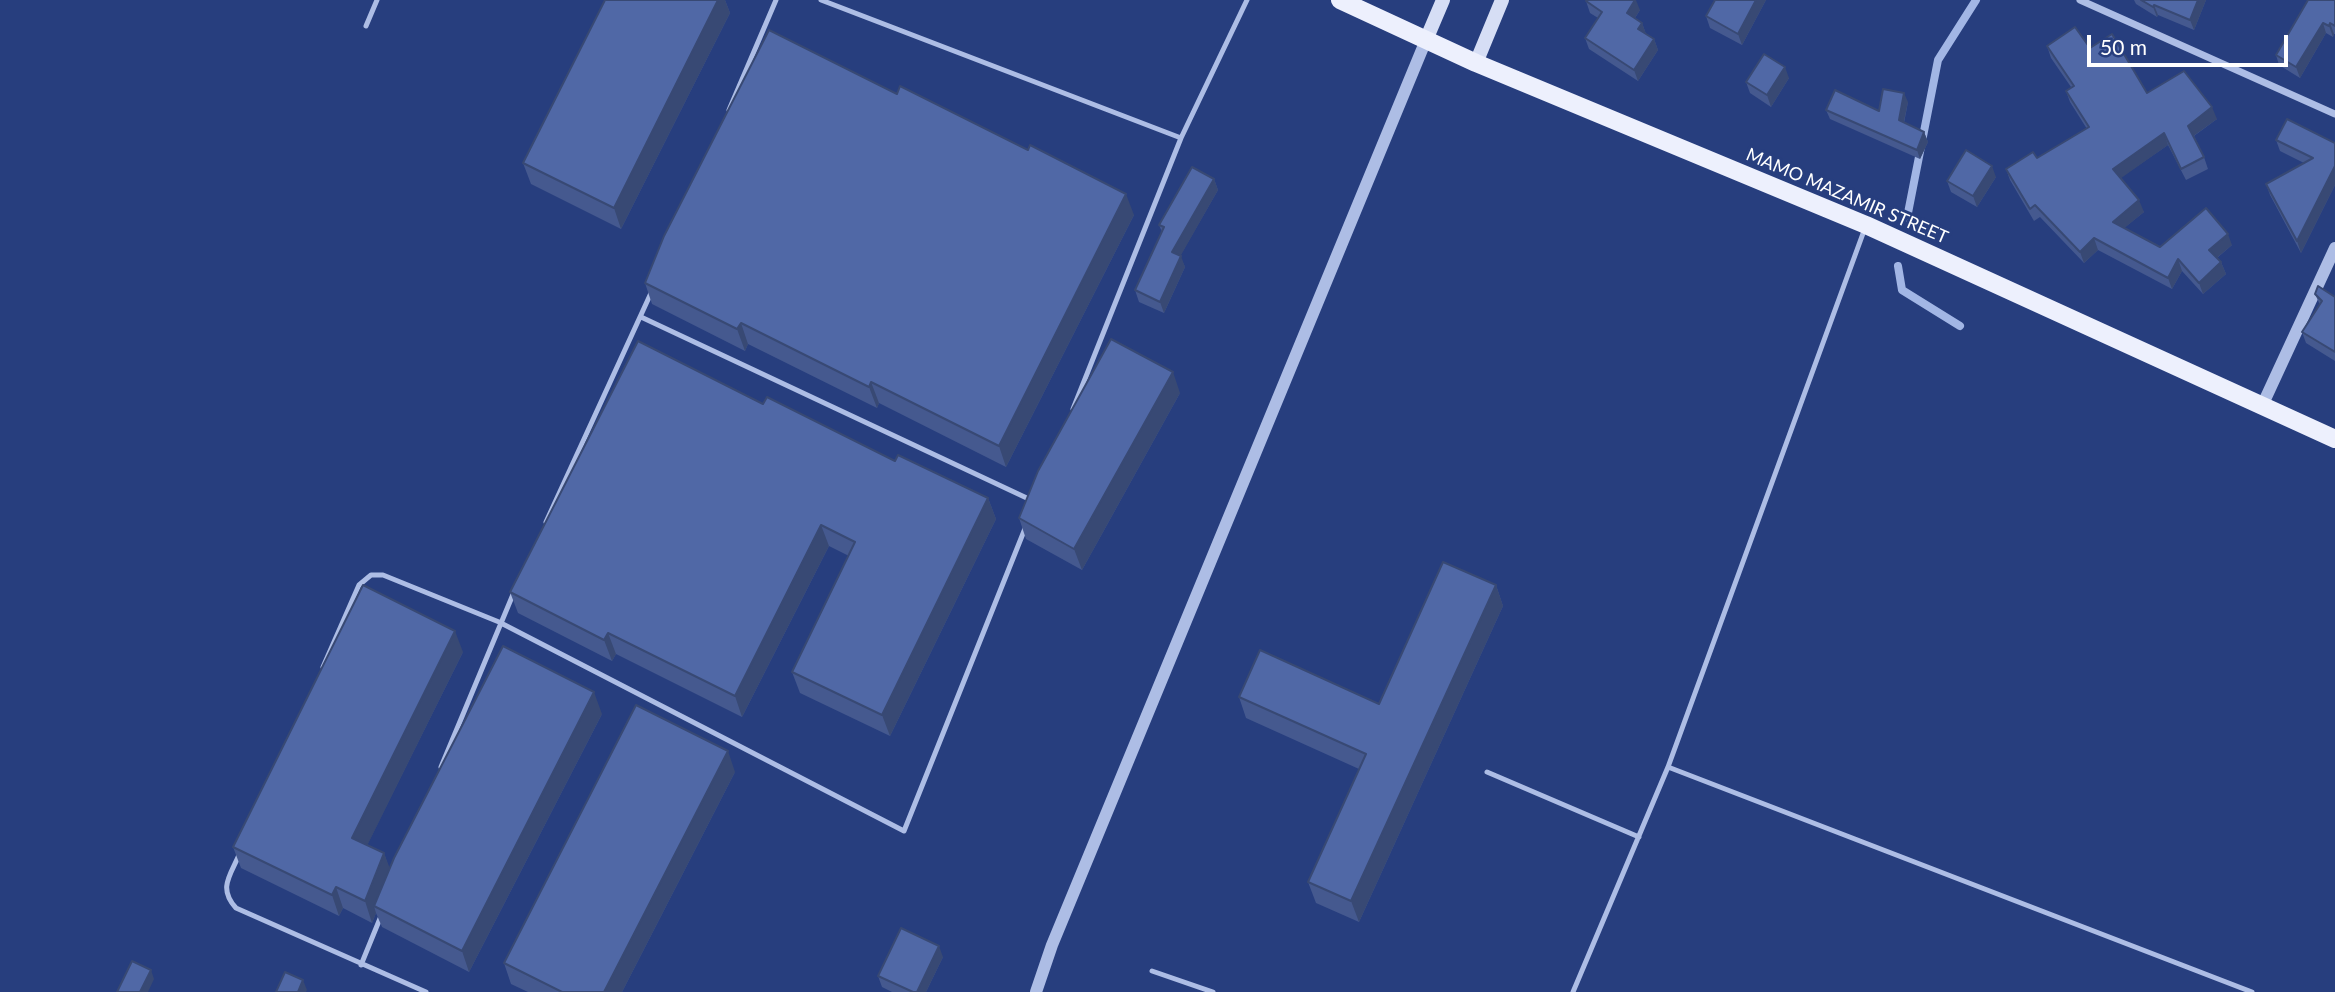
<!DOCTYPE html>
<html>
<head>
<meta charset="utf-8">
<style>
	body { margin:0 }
	#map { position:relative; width:2335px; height:992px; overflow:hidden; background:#273e7e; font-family:Lato,sans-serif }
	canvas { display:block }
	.scale { position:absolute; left:2087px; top:35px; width:201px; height:32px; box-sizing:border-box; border:4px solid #fff; border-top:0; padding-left:9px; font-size:21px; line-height:24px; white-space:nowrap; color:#fff; -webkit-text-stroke:5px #273e7e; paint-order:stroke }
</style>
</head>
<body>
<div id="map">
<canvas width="2335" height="992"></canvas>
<div class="scale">50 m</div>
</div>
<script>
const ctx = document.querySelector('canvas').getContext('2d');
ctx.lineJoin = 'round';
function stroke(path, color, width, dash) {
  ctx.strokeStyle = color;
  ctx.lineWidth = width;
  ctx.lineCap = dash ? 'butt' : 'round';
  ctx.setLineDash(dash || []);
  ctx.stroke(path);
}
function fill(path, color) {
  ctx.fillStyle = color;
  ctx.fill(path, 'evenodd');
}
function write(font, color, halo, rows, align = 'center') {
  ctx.font = font + ' Lato,sans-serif';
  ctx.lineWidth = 6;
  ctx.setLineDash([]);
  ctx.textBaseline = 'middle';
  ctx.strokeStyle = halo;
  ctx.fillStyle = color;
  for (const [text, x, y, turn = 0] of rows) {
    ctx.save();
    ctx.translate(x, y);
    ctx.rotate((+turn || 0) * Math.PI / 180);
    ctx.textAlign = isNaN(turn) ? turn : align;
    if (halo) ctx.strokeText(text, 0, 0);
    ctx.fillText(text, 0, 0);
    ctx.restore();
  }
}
stroke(new Path2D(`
	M1907,218l31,-158 38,-60
	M1898,266l4,24 58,36`), '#a2b6e5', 8);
stroke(new Path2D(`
	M821,0l360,138
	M366,26l11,-26
	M729,110l47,-110
	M641,317l390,183
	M1073,409l108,-271 66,-138
	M546,522l105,-229
	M323,667l36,-82 12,-10h12l116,47 405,209 122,-305
	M441,767l73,-175
	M1668,767l584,225
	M1487,772l152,65
	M239,855c-9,21 -21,33 -3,53l190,84
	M361,965l20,-49
	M1152,971l61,21
	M1573,992l95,-225 197,-539`), '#adbde5', 5);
stroke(new Path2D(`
	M2080,0l255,114`), '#adbde5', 7);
stroke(new Path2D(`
	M2262,406l73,-158
	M1036,992l16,-47 374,-905`), '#adbde5', 12);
stroke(new Path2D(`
	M1426,40l17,-40
	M1476,63l26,-63`), '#d6def5', 14);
stroke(new Path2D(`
	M1340,0l136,63 390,162 469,214`), '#edf0fd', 18);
fill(new Path2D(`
	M605,0h120l5,13 -109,216 -90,-45 -8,-21z
	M1766,0l-24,45 -32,-17 -4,-12z
	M2134,0h72l-12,30 -36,-15 -1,2 -21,-13z
	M2335,0v34h-1l-1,3 -7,-4 -26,45 -21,-13 -3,-10z
	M1586,1l54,9 -5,8 7,5 4,11 8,5 4,11 -20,31 -49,-32 -4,-11 13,-20 -8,-5z
	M2047,46l43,2 57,45 70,26 -23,17 10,21 4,12 -22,11 -18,-35 -48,33 24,34 -20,16 36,19 72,-2 -15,13 4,4 5,12 -23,20 -21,-23 -10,18 -74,-39 -14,13 -44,-46 -6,4 -24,-41 -4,-11 31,-11 50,-29 -17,-27 -4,-11 5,-4 -20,-29z
	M1789,78l-18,29 -21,-14 -4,-11z
	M897,94l237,121 -128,252 -127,-64 -2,5 -129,-64 -3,7 -93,-47 -7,-21z
	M1908,102l-4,21 20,9 4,10 -8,17 -90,-40 -4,-9 53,1z
	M2276,140l59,3v42l-34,68 -31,-58 -4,-11 38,-21 -24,-12z
	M1996,177l-19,30 -26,-15 -4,-11z
	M1214,179l4,11 -38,66 5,11 -21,46 -25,-11 -4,-12 27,-58 -3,-7z
	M2315,294l20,3v64l-29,-18 -4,-11 18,-27z
	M1180,393l-98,177 -56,-31 -7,-21z
	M763,404l132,57 93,37 8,21 -106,217 -90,-43 -8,-21 57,-116 -20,-10 -87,171 -126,-63 -4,7 -94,-48 -8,-21z
	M1496,585l7,21 -144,316 -43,-19 -8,-21 51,-113 -113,-51 -7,-21 140,7z
	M463,652l-96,193 17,8 5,15 213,-154 -133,258 -87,-45 -6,-14 -4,10 -29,-15 -4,8 -98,-48 -8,-21z
	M735,772l-113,220h-94l-17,-8 -7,-21z
	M943,957l-17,35h-34l-10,-5 -4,-11z`), '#45598f');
fill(new Path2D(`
	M718,0h7l5,13 -109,216 -7,-21z
	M1635,0h1l4,10 -9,14 -4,-11z
	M1756,0h10l-24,45 -4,-11z
	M2198,0h8l-12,30 -4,-10z
	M2154,5l4,10 -1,2 -4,-10z
	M1642,23l4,11 -8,-5z
	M2323,23l3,10 -26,45 -4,-11z
	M2330,23l4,11 -1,3 -4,-11z
	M1654,39l4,11 -20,31 -4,-11z
	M1785,67l4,11 -18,29 -4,-12z
	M1904,93l4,9 -6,28 -3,-10z
	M2212,107l5,12 -25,18 -4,-11z
	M1924,132l4,10 -8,17 -3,-9z
	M2164,133l4,12 -51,36 -4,-12z
	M1992,166l4,11 -19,30 -4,-11z
	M2335,166v19l-34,68 -4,-12z
	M1214,179l4,11 -42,74 -4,-12z
	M1126,194l8,21 -128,252 -7,-21z
	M2139,200l5,12 -27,22 -4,-12z
	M2228,234l4,11 -19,16 -4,-11z
	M2094,238l4,12 -14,13 -4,-11z
	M1181,256l4,11 -21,46 -4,-11z
	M2178,259l4,12 -10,18 -4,-11z
	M2221,262l5,12 -23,20 -4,-11z
	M741,323l7,21 -3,7 -8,-22z
	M1173,372l7,21 -98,177 -8,-21z
	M871,382l8,21 -2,5 -8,-21z
	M988,498l8,21 -106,217 -8,-21z
	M821,525l8,21 -87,171 -7,-21z
	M1496,585l7,21 -144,316 -8,-21z
	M455,631l8,21 -103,208 -8,-22z
	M608,633l8,21 -4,7 -8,-21z
	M594,692l8,22 -133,258 -7,-21z
	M728,751l7,21 -113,220h-18z
	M384,853l8,21 -18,32 2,7 -4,10 -7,-22z
	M336,887l7,21 -4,8 -7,-21z
	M939,946l4,11 -17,35h-9z
	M151,970l3,9 -6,13h-8z
	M303,980l4,10 -1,2h-8z`), '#384974');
const building = new Path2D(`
	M605,0h113l-104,208 -91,-45z
	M1587,0h48l-8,13 15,10 -4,6 16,10 -20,31 -49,-32 17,-26 -16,-11z
	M1715,0h41l-18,34 -32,-18z
	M2141,0h57l-8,20 -36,-15 -1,2z
	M2308,0h27v26l-5,-3 -1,3 -6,-3 -27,44 -20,-12z
	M2075,27l15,21 22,-14 35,59 37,-22 28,36 -24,19 16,31 -23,12 -17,-36 -51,36 26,31 -26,22 47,25 46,-39 22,26 -19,16 12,12 -22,21 -21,-24 -10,19 -74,-40 -14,14 -45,-47 -5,4 -24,-40 27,-17 4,6 52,-31 -23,-36 8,-5 -27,-40z
	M769,30l128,64 3,-8 128,64 2,-5 96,49 -127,252 -128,-64 -2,5 -128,-64 -4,6 -92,-46 19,-47z
	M1764,54l21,13 -18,28 -21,-13z
	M1883,89l21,4 -5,27 25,12 -7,18 -91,-40 9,-20 44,21z
	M2287,119l48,24v23l-38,75 -31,-57 47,-26 -37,-18z
	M1966,150l26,16 -19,30 -26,-15z
	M1192,167l22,12 -42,73 9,4 -21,46 -25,-12 29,-63 -5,-2z
	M2318,286l17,11v55l-33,-20 20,-31 -7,-7z
	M1111,339l62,33 -99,177 -55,-31 19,-47z
	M638,341l125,63 4,-7 128,64 3,-6 90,43 -106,217 -90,-43 63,-130 -34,-17 -86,171 -127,-63 -4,7 -94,-48z
	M1443,562l53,23 -145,316 -43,-19 58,-128 -127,-57 21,-47 119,54z
	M363,585l92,46 -103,207 32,15 -19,48 -29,-14 -4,8 -99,-48z
	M503,646l91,46 -132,259 -88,-45 20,-48z
	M636,705l92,46 -124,241h-42l-58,-29z
	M901,928l38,18 -22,46h-4l-35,-16z
	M132,961l19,9 -11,22h-23z
	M285,972l18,8 -5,12h-22z`);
fill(building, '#5068a6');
stroke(building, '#384974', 2);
write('18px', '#fff', '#273e7e', [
	["MAMO MAZAMIR STREET",1847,196,23]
]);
</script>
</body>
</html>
